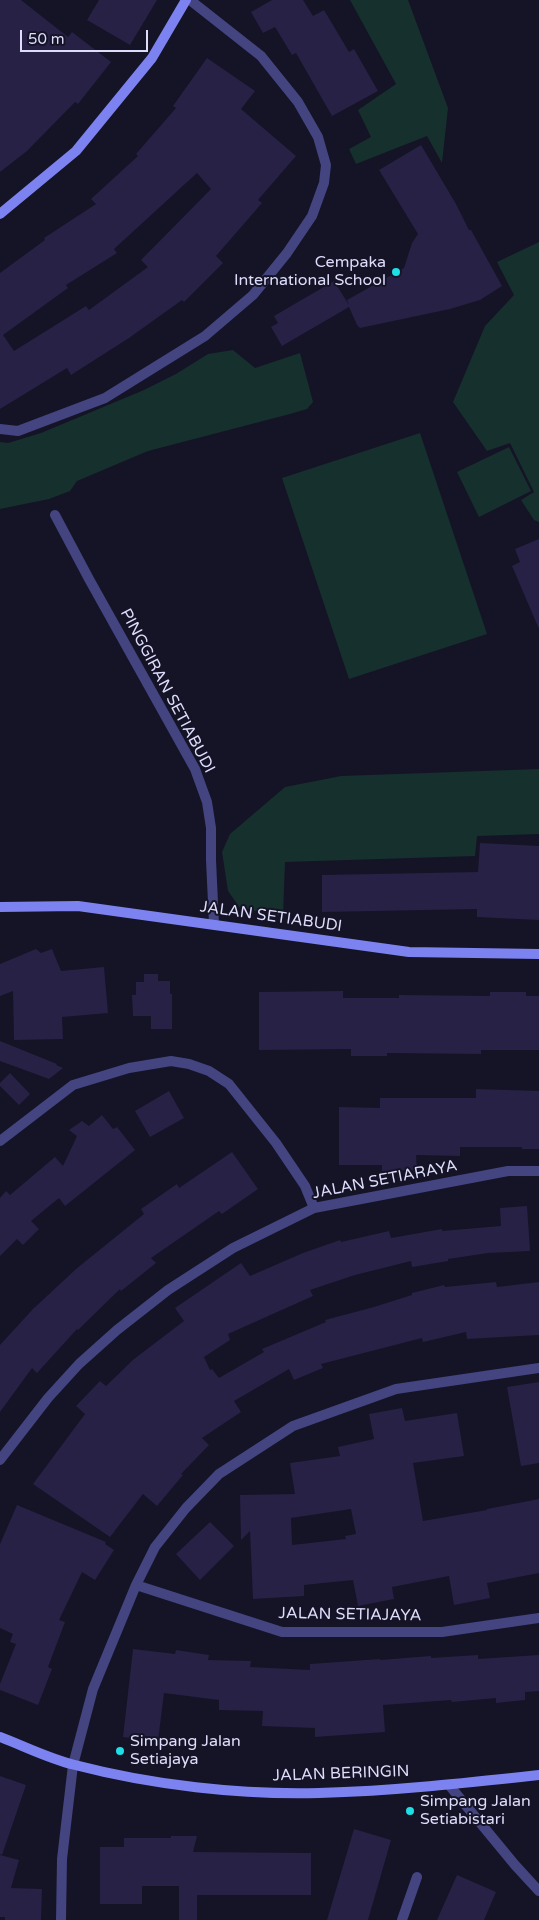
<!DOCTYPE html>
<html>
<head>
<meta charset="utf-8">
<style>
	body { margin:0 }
	#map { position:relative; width:539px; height:1920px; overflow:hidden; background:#151326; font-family:"Varela Round",sans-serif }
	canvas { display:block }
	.scale { position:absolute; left:20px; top:30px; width:128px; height:22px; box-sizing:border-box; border:2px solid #dddcfb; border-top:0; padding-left:6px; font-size:15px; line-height:18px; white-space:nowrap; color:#dddcfb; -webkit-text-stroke:4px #151326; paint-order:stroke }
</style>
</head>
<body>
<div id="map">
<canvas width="539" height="1920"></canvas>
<div class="scale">50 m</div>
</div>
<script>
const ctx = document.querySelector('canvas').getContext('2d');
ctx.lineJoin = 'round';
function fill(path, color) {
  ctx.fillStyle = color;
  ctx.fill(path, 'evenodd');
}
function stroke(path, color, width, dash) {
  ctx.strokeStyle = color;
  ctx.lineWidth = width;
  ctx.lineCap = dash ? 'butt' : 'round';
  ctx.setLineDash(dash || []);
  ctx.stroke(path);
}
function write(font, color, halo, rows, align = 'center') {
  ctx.font = font + ' "Varela Round",sans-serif';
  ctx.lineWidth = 4;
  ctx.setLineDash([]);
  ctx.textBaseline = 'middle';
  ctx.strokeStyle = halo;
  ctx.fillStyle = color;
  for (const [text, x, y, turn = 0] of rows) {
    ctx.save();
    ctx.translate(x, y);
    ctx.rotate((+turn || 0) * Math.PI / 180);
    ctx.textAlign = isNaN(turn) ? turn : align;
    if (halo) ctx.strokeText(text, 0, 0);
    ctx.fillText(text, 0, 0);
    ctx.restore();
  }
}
fill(new Path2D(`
	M350,0h58l40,108 -6,55 -15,-27 -71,28 -7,-15 22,-12 -13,-27 38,-26z
	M539,242v280l-5,-2 -13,-20 13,-8 -24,-49 -23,8 -34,-49 32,-76 29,-31 -17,-33z
	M233,350l22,18 45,-15 13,49 -6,7 -17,5 -142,37 -71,30 -7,10 -21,8 -49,10v-67l8,1 33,-10 103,-43 32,-16 32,-20z
	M420,433l67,201 -138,45 -67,-201z
	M509,447l22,44 -52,26 -22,-45z
	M539,769v65l-62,2 -2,20 -190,6 -2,54 -43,-8 -12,-17 -6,-39 8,-18 55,-47 56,-11z`), '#16302d');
fill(new Path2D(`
	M0,0h21l47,37 4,-5 39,30 -33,42 -3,-2 -48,49 -27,21z
	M99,0h58l-27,45 -43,-25z
	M272,0h31l10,16 11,-6 25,42 5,-3 24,42 -46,25 -36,-63 -4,2 -17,-28 -12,6 -12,-21z
	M207,58l48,33 -14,18 55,47 -38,44 4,3 -46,53 7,7 -39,39 -2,-2 -53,38 -58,37 -4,-7 -67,41v-136l45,-33 -1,-2 52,-34 -5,-5 47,-43 -2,-2 40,-46 -3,-2zM197,173l14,16 -70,71 7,7 -59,43 -3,-4 -72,45 -11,-16 65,-47 -2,-3 51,-32 -3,-4z
	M421,145l35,59 13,26h2l31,56 -22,14 -30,9 -90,19 -3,-3 -8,-18 -67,39 -11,-19 7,-4 -4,-7 60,-35 15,24 -2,-5 57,-32 8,-25 6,-9 -39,-64z
	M539,539v90l-27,-63 8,-4 -5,-13z
	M480,843l59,3v74l-62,-3v-8l-155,3v-37l156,-3z
	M36,949l5,4 11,-4 9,22 43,-4 4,46 -46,4 1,22 -49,1 -1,-49 -13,5v-32z
	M144,974h14v7h12v13h2v35h-21v-13h-18l-1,-21h4v-13h8z
	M343,991v7h56v-3l91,1v-4h36v4h13v54h-58v4l-94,-1v3h-36v-7l-92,1v-58z
	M0,1041l57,23 -1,1 7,3 -14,11 -49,-18z
	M10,1073l20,21 -11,11 -19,-19v-3z
	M476,1089l63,2v58h-17v-2h-62v9l-44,-1 1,15 -35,1v-6h-43v-58l41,1v-10h96z
	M169,1091l15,27 -34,19 -15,-26z
	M102,1115l11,14 4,-2 18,23 -70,56 -6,-8 -28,23 8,8 -16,16 -6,-6 -17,17v-58l6,-7 4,4 45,-38 8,9 14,-30 -8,-6 13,-9 7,5z
	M232,1152l26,37 -36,25 -3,-3 -68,47 5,5 -35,28 -1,-2 -42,41 -1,-1 -40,44 -5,-5 -32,44v-67l33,-36 43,-40 68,-55 -3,-5 36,-25 2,4z
	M527,1206l3,45 -42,2 -40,6v2l-36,6 -1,-6 -56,14 -45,15 3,6 -85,38 2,6 -26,17 6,13 2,-1 7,9 45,-26 -2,-3 64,-27 -1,-2 49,-13 38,-12v-2l32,-8 1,2 51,-5 1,5 42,-5v53l-72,4 -1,-7 -43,10 -1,-4 -101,26 2,4 -29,12 -5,-11 -55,32 7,11 -39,26 7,7 -28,29 2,1 -26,31 -14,-12 -33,43 -77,-53 52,-70 -9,-8 24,-25 6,5 28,-27 50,-38 -9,-13 66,-45 9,13 53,-23 37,-13 1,2 48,-11 2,7 51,-9v2l59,-5 -1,-18z
	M539,1382v81l-18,3 -14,-79z
	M402,1408l3,13 52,-8 7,43 -51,7 10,58 64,-11v-1l52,-10v74l-52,10 3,15 -36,7 -5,-29 -57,11 2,12 -36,7 -5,-26 -49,5v11l-51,3 -3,-68 -9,9 -1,-45 55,-1 -5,-31 50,-7 -2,-9 36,-8 -5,-25zM351,1509l5,25 -11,2 1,3 -54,6 -1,-27z
	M17,1505l89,37 -1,2 9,6 -19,30 -13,-8 -23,48 6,2 -17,45 4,2 -14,36 -38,-15v-6l16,-40 -6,-2 3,-8 -13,-6v-84z
	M210,1522l24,24 -34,34 -24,-26z
	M133,1649l42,5 1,-4 33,5 -1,5 43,1 -1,6 60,3v-6l70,-5v1l51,-4v2l47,-3v4l61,-4v36l-14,1v8l-29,3v-5l-44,4 -1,-2 -68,5 2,27 -70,5v-9l-53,-2 1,-15 -44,-1v-10l-55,-7 -6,48 -35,-4z
	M0,1776l26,9 -24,70 -2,-1z
	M354,1829l37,11 -23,80h-41z
	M171,1836h26l-4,16 118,1v42h-114v25h-18v-34h-37v18h-42v-57h24v-9h47z
	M0,1855l19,5 -8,28 31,1 -1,31h-36v-3h-5z
	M457,1875l39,17 -12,28h-47z`), '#262145');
stroke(new Path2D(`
	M0,429l18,2 87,-33 100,-62 48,-41 34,-42 25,-37 12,-33 2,-18 -8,-28 -20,-35 -37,-46 -71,-56
	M55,515l34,64 106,190 12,33 4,26v32l3,64
	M0,1141l73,-56 56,-17 42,-7 18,3 20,7 20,13 47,59 29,43 9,22
	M0,1460l48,-62 31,-34 38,-34 51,-40 65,-42 81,-40 194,-37h31
	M136,1585l146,47h160l97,-14
	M449,1785l66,80 24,26
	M61,1920l1,-61 11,-94 20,-76 43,-104 19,-38 31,-39 33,-34 74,-48 103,-37 143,-21
	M402,1920l15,-43`), '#434480', 10);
stroke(new Path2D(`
	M0,214l76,-63 76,-93 34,-58
	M0,907l78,-1 331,46 130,2
	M0,1737c24,9 49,22 75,28 77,20 164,30 244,28 74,-2 147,-10 220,-18`), '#7d82f1', 10);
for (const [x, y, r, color] of [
	[396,272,5,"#1ddfe6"],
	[120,1751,5,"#1ddfe6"],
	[410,1811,5,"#1ddfe6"]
]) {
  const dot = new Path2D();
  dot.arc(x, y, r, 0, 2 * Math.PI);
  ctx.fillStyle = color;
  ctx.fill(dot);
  stroke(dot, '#151326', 2);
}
write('16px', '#dddcfb', '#151326', [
	["Cempaka",386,263,"right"],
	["International School",386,281,"right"],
	["Simpang Jalan",130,1742],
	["Setiajaya",130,1760],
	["Simpang Jalan",420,1802],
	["Setiabistari",420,1820]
], 'left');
write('16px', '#dddcfb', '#151326', [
	["PINGGIRAN SETIABUDI",167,691,62],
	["JALAN SETIABUDI",271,917,8],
	["JALAN SETIARAYA",385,1180,-11],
	["JALAN SETIAJAYA",350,1615,1],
	["JALAN BERINGIN",341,1774,-2]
]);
</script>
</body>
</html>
